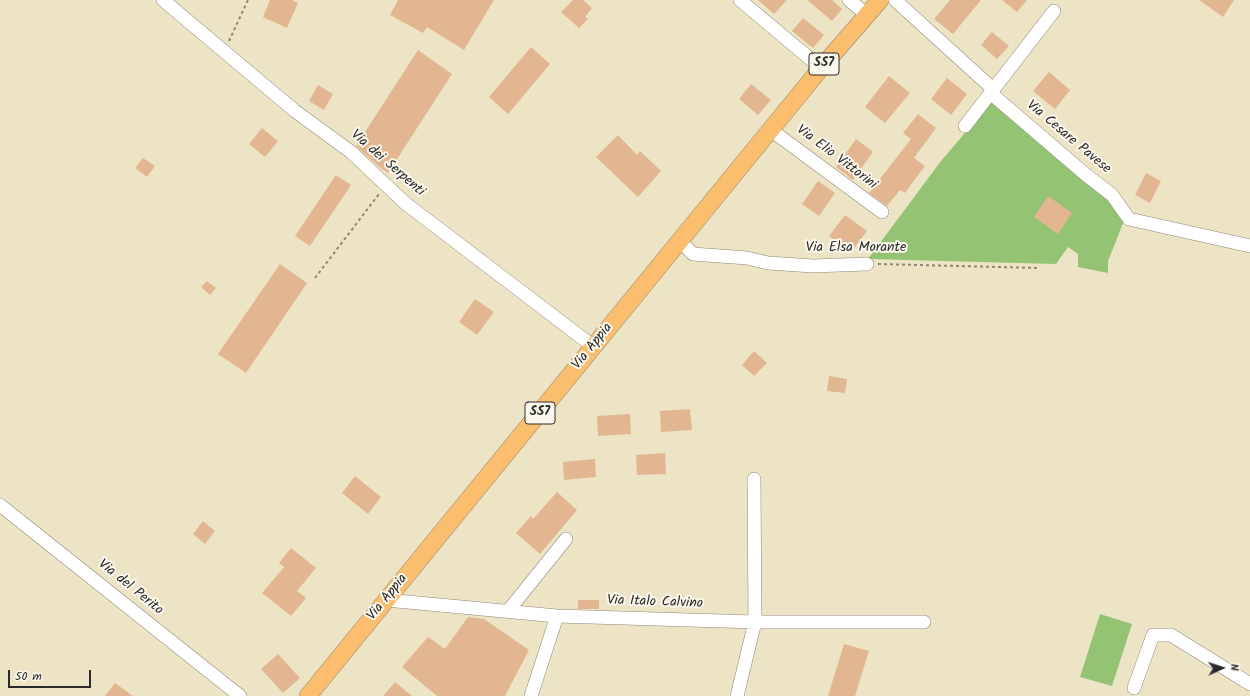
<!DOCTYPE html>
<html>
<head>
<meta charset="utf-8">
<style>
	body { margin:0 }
	#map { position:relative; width:1250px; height:696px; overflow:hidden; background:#ede4c6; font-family:Kalam,sans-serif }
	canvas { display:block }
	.north { position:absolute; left:1202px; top:648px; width:40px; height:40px; -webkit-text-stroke:3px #fbf7ec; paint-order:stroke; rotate:87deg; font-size:11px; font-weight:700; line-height:16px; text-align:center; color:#2b2b2b }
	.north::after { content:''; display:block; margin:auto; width:14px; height:18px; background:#2b2b2b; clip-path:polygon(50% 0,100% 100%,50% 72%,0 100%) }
	.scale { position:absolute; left:8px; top:670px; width:83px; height:18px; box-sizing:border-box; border:2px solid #2b2b2b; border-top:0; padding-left:5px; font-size:12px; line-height:14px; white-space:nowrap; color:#2b2b2b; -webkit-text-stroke:3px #fbf7ec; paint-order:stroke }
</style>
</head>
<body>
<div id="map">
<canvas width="1250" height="696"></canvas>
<div class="north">N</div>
<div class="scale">50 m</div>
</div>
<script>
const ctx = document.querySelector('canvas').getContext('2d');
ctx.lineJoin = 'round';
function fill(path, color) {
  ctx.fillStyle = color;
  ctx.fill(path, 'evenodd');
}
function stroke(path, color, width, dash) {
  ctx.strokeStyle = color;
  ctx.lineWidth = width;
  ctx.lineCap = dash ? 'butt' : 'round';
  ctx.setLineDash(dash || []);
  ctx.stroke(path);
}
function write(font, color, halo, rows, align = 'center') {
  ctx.font = font + ' Kalam,sans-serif';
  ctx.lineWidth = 4;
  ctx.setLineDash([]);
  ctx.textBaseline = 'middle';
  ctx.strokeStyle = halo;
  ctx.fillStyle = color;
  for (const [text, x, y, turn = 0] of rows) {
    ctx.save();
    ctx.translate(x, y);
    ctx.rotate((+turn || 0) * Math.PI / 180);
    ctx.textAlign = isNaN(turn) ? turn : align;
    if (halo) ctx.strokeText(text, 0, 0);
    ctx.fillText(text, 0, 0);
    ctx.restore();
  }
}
fill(new Path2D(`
	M993,100l118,98 13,23 -16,40v12l-30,-6v-13l-10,-7 -12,17 -188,-5 73,-98z
	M1100,614l32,10 -20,62 -32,-9z`), '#94c473');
fill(new Path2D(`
	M270,0h22l6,3 -11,25 -24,-11z
	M398,0h96l-30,50 -37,-23 -4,6 -33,-18z
	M573,0h10l9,8 -7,9 3,2 -9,9 -18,-16z
	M758,0h29l-13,14z
	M807,0h25l10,9 -10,12z
	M950,0h31l-28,34 -19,-15z
	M1002,0h25l-10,12z
	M1199,0h35l-11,17z
	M803,18l21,17 -11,13 -21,-17z
	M992,32l17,14 -12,13 -16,-14z
	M531,47l19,17 -42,50 -19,-17z
	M418,50l34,24 -64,99 -10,-7 -22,-20z
	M1049,72l21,18 -15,19 -22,-18z
	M889,76l21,17 -25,30 -20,-16z
	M947,78l20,16 -16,21 -20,-16z
	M751,84l20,16 -13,15 -19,-16z
	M318,85l15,9 -9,16 -15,-9z
	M918,114l18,14 -22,30 11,8 -20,27 -5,-3 -13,16 -18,-13 42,-54 -8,-6z
	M262,128l16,13 -13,16 -16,-13z
	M618,135l19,20 3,-4 21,20 -23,26 -42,-40z
	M856,139l17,13 -20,28 -17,-13z
	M143,158l12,8 -8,11 -12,-9z
	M1146,173l15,8 -11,22 -15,-8z
	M336,175l15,10 -41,61 -15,-10z
	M818,181l17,12 -16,23 -17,-12z
	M1048,196l24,17 -14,21 -24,-17z
	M845,215l22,16 -16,21 -22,-16z
	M280,264l27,19 -61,90 -28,-19z
	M207,281l9,7 -6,7 -9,-8z
	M475,299l19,13 -17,23 -18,-13z
	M754,351l13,12 -13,13 -12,-11z
	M829,376l18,3 -2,14 -18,-2z
	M690,409l2,21 -31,2 -1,-21z
	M630,414l1,20 -33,2 -1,-20z
	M665,453l1,21 -29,1 -1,-20z
	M595,459l1,18 -32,3 -1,-18z
	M355,476l26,21 -13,17 -26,-21z
	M557,492l20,18 -37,44 -24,-21 15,-17 2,3z
	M203,521l12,10 -10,13 -12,-10z
	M291,548l25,20 -19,23 9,7 -15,18 -29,-23 22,-26 -5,-4z
	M578,600h21v9h-21z
	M468,617l16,2 45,31 -24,46h-68l-35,-29 26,-30 17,12z
	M844,644l25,7 -14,45h-27z
	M278,654l22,24 -17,15 -22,-24z
	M395,682l17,14h-29z
	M115,683l18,13h-28z`), '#e1b690');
const minor = new Path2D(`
	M163,0l132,111 56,41 54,51 189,144
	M740,0l81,68
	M849,0l18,15
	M895,0l98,89 1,7 91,78 27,21 17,24 121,27
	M965,126l89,-115
	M771,130l111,82
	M680,241l13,13 54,4 21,5 45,3 54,-2
	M0,505l240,191
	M386,600l171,16 198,6h169
	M508,611l58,-72
	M1134,688l19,-53h18l79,49
	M531,696l26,-80
	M737,696l18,-74 -1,-143`);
const major = new Path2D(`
	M308,696l513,-628 59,-68`);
stroke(minor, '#8c8878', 14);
stroke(major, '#8c8878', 18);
stroke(new Path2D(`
	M229,41l19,-41
	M878,264l161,4
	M315,278l64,-84`), '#8c8878', 2, [3, 3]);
stroke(minor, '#fff', 13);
stroke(major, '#fabe6e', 17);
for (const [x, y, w] of [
	[824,64,30],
	[540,413,30]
]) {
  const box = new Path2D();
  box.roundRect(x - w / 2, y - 11, w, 22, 3);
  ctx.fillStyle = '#fbf7ec';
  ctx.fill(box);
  stroke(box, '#2b2b2b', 1);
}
write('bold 13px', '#2b2b2b', null, [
	["SS7",824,64],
	["SS7",540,413]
]);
write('14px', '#2b2b2b', '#fbf7ec', [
	["Via Cesare Pavese",1068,138,40],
	["Via Elio Vittorini",836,158,37],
	["Via dei Serpenti",387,164,41],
	["Via Elsa Morante",856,249],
	["Via Appia",593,347,-51],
	["Via del Perito",130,588,39],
	["Via Appia",388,598,-51],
	["Via Italo Calvino",655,603,2]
]);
</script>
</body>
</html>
